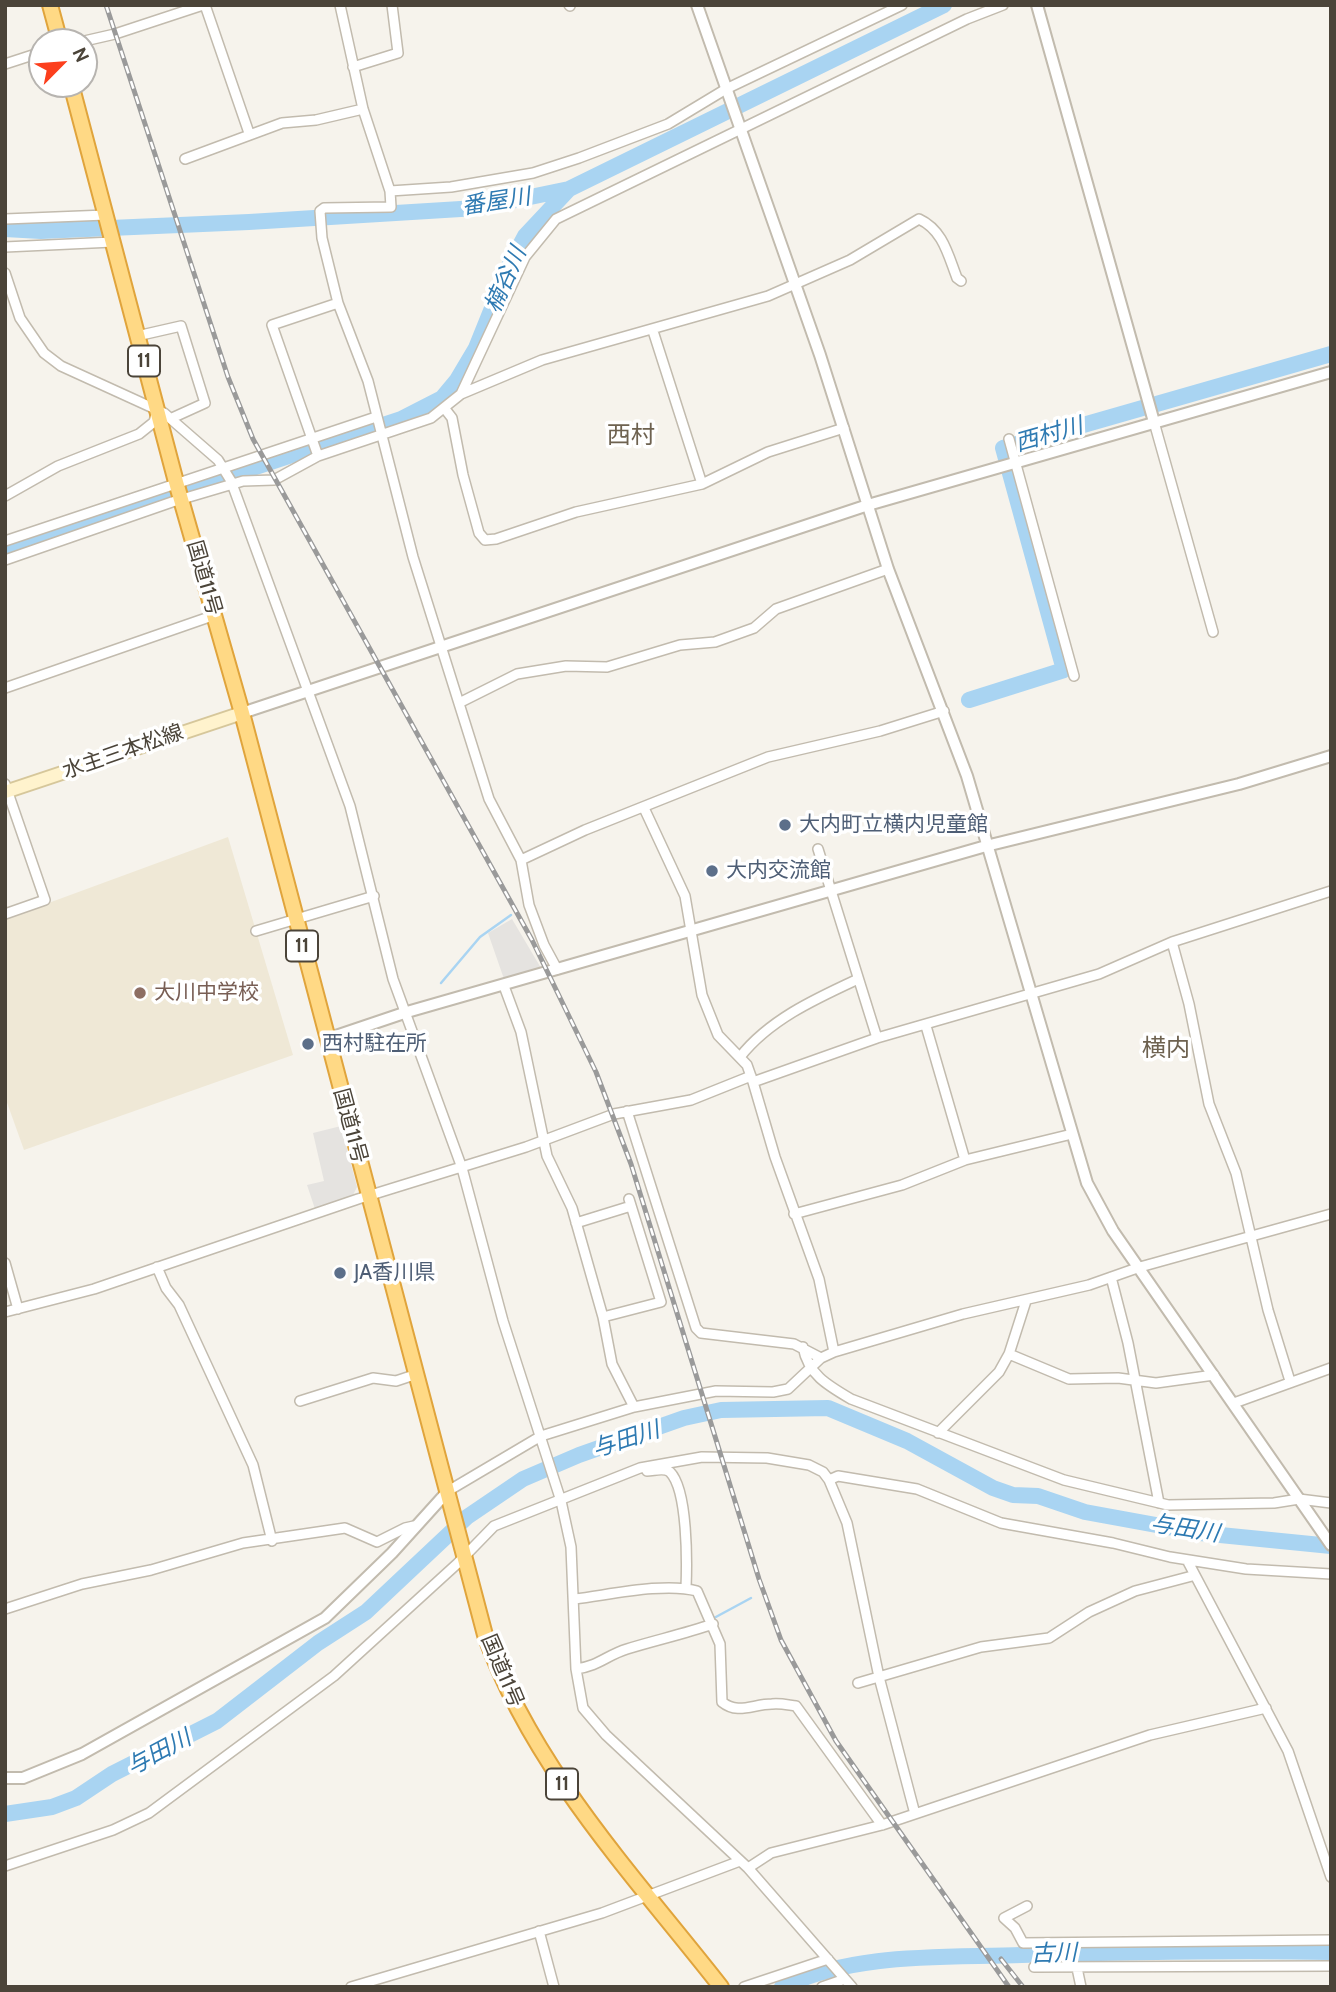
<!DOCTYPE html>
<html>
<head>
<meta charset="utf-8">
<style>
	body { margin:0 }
	#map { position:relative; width:1336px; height:1992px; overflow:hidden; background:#f6f3ec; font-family:Cabin,sans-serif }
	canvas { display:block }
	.frame { position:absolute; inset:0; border:7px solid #4b4439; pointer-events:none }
	.north { position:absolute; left:28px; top:28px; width:70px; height:70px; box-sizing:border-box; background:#fff; border:2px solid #b7b4b0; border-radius:50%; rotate:65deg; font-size:19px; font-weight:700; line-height:28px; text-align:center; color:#4b4439 }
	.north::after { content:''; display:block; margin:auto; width:24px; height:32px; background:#fc3f1d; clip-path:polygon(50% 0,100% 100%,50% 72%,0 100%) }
</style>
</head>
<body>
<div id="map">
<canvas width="1336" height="1992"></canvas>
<div class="frame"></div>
<div class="north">N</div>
</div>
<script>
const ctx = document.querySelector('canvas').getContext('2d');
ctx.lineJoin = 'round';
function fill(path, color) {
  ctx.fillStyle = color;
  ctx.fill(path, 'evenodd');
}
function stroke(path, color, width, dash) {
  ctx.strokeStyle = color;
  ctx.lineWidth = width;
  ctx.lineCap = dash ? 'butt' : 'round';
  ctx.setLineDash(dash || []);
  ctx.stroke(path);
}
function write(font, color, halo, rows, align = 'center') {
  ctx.font = font + ' Cabin,"Noto Sans JP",sans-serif';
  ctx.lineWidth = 7;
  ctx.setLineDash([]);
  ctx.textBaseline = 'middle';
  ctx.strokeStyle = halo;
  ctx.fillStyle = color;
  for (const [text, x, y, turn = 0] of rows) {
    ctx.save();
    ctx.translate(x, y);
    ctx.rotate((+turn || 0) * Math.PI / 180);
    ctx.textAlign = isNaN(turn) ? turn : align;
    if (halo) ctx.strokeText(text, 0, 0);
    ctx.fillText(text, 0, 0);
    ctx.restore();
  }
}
fill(new Path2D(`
	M228,837l65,218 -269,95 -19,-53v-178z`), '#efe8d6');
fill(new Path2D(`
	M512,919l29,49 -37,11 -16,-46z
	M341,1126l16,61 -5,10 -37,12 -8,-24 17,-4 -11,-48z`), '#e5e3e0');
stroke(new Path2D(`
	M441,983l39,-46 31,-22
	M714,1618l37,-20`), '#a9d4f2', 2.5);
stroke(new Path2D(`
	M5,229l36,2 208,-9 228,-14 92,-19 375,-184
	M5,550l396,-131 41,-21 15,-18 19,-32 33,-82 16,-30 44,-47
	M969,700l95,-30 -61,-222 328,-94
	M5,1814l47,-7 24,-9 36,-24 105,-53 101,-78 48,-31 101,-95 56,-38 56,-24 105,-37 37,-8 107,-2 79,33 86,47 20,7 25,1 47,16 115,21 131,13
	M782,1987c73,-35 161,-29 240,-32 103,-3 206,-5 309,-3`), '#a9d4f2', 16);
const minor = new Path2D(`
	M205,5l44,128
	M340,5l23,104 27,82 61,-4 82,-14 46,-15 89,-34 58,-35 176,-84
	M569,5l1,1
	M80,42l35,-8 88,-29
	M5,64l37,-12
	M353,67l45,-14 -6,-48
	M185,159l97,-36 34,-3 47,-11
	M5,219l101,-4
	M5,247l108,-5
	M5,273l15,45 24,35 17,13 103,47 54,47 13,21 119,325 43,173 69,189 41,153 58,180 10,46 5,122 7,39 23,27 142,133 104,119
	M338,303l-16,-65 -2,-27 4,-3 67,-1 -1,-16
	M653,331l49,153
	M137,336l44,-10 24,77 -33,15
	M461,394l64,-137 31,-38 411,-200 36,-14
	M445,409l7,9 11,57 16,58 6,7 11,-1 80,-27 126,-28 66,-32 76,-24
	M1154,422l59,210
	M1009,439l65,237
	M318,456l-46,-131 66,-22 30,78 45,176 76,242 32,61 8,45 15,40 13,24
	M5,496l53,-30 81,-32 15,-12 2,-8
	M5,541l371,-124
	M5,560l167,-58 71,-21 31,-1 44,-24 113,-38 30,-24 81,-34 226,-64 82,-36 69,-41c24,11 29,36 38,59l4,3
	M5,688l210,-73
	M461,702l56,-28 49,-8 41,1 73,-22 35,-3 39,-14 22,-19 112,-40
	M5,784l40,116 -40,14
	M644,808l41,88 17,99 16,40 29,30 6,17 22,75 44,122 15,73
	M818,849l59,189
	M521,860l64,-30 183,-73 112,-26 64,-20
	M256,931l118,-35
	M1172,942l17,62 20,100 27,69 32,137 22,71
	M504,986l17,46 26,124 25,52 31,109 9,47 22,43
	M926,1026l39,134
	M740,1057c29,-37 75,-58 116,-77
	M753,1082l124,-44 222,-64 73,-32 159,-51
	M627,1111l69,217 5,5 93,11 27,14
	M794,1214l108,-29 63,-25 107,-26
	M576,1223l55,-17
	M5,1263l13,46
	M157,1267l9,21 13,17 74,160 19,76
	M1111,1277l17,66 31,160
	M5,1312l89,-23 264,-90 168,-52 88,-33 77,-14 60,-24
	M603,1317l58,-15 -32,-103
	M803,1347c5,27 24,38 48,52l213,81 104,25 106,-2 25,-4 32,4
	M1009,1354l60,25 49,-1 38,5 58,-8
	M300,1401l73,-23 23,3 18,-6
	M1234,1403l97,-35
	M938,1433l61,-61 10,-18 17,-53
	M647,1471c7,0 17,-4 23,1 18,18 17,92 16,116
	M829,1480l9,-4 79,13 84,34 112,20 57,14 76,12 85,5
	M448,1491l93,-55 93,-29 82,-16 57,1 15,-3 33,-31 13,-6 129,-38 126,-29 51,-18 191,-53
	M1187,1560l101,191 43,126
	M575,1599c34,-4 89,-17 122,-8l23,53 2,58c16,13 31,2 50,2 8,-1 16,1 24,2l86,119
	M5,1609l77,-25 69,-14 92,-27 102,-15 32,14 28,-14 9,-2
	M576,1669c23,-3 31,-14 51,-20 29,-9 57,-15 86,-25
	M858,1683l123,-36 68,-9 40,-26 46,-21 57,-15
	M5,1866l108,-36 36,-17 185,-137 124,-113 36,-37 146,-58 62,-11 65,1 42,7 14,7 6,8 18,43 32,154 36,137
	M748,1868l23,-15 111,-28 268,-90 116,-27
	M1027,1906l-23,12 11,10 8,15 308,-3
	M539,1931l15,56
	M1034,1967l297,-1
	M1077,1968l4,19
	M351,1987l251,-74 138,-52
	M744,1987l84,-28
	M822,1987l23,-8`);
const tertiary = new Path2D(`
	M697,5l123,350 68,214 79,207 120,407 26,48 218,314
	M1037,5l117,417
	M242,713l626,-208 463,-133
	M327,1039l80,-27 579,-166 253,-62 92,-28
	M5,1778h18l59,-24 243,-136 67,-65 56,-62`);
const secondary = new Path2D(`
	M5,792l237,-79`);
const trunk = new Path2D(`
	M50,5l10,37
	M71,84l105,398 66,231 243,922c48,134 149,241 236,352`);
stroke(minor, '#c2bbae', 12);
stroke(tertiary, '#c2bbae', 14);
stroke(secondary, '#d6c79b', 16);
stroke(trunk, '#e0a43c', 18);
stroke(minor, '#fff', 9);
stroke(tertiary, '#fff', 10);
stroke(secondary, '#fff3cd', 12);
stroke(trunk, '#ffd985', 14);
const rail = new Path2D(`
	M106,5l122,372 25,62 279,501 64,132 35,92 128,415 22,61 55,101 173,246
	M1001,1959l22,28`);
stroke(rail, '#9a9a9a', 5);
stroke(rail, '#fff', 2.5, [8]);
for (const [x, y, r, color] of [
	[785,825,7,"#5c6f8a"],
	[712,871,7,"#5c6f8a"],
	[140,993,7,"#8d6e63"],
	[308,1044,7,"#5c6f8a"],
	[340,1273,7,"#5c6f8a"]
]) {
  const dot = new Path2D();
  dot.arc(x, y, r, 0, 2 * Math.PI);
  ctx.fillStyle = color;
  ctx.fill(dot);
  stroke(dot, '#fff', 2.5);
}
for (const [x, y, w] of [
	[144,361,32],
	[302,946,32],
	[562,1784,32]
]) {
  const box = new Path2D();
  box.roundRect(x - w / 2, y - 15.5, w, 31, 5);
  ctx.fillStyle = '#fff';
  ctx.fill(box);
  stroke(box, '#4b4439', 2);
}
write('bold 19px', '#4b4439', null, [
	["11",144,361],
	["11",302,946],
	["11",562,1784]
]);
write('21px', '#4b4439', '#fff', [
	["国道11号",204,578,74],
	["水主三本松線",123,752,-19],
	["国道11号",350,1126,75],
	["国道11号",502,1671,67]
]);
write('21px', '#4e5e75', '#fff', [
	["大内町立横内児童館",799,825],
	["大内交流館",726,871],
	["西村駐在所",322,1044],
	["JA香川県",354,1273]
], 'left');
write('21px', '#785e54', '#fff', [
	["大川中学校",154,993]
], 'left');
write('italic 23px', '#2e7ab2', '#fff', [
	["番屋川",496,202,-9],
	["楠谷川",506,280,-66],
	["西村川",1049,435,-16],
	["与田川",626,1440,-18],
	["与田川",1185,1529,9],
	["与田川",159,1753,-28],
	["古川",1054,1954,-2]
]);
write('24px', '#6e6250', '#fff', [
	["西村",631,436],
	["横内",1166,1049]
]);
</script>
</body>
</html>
